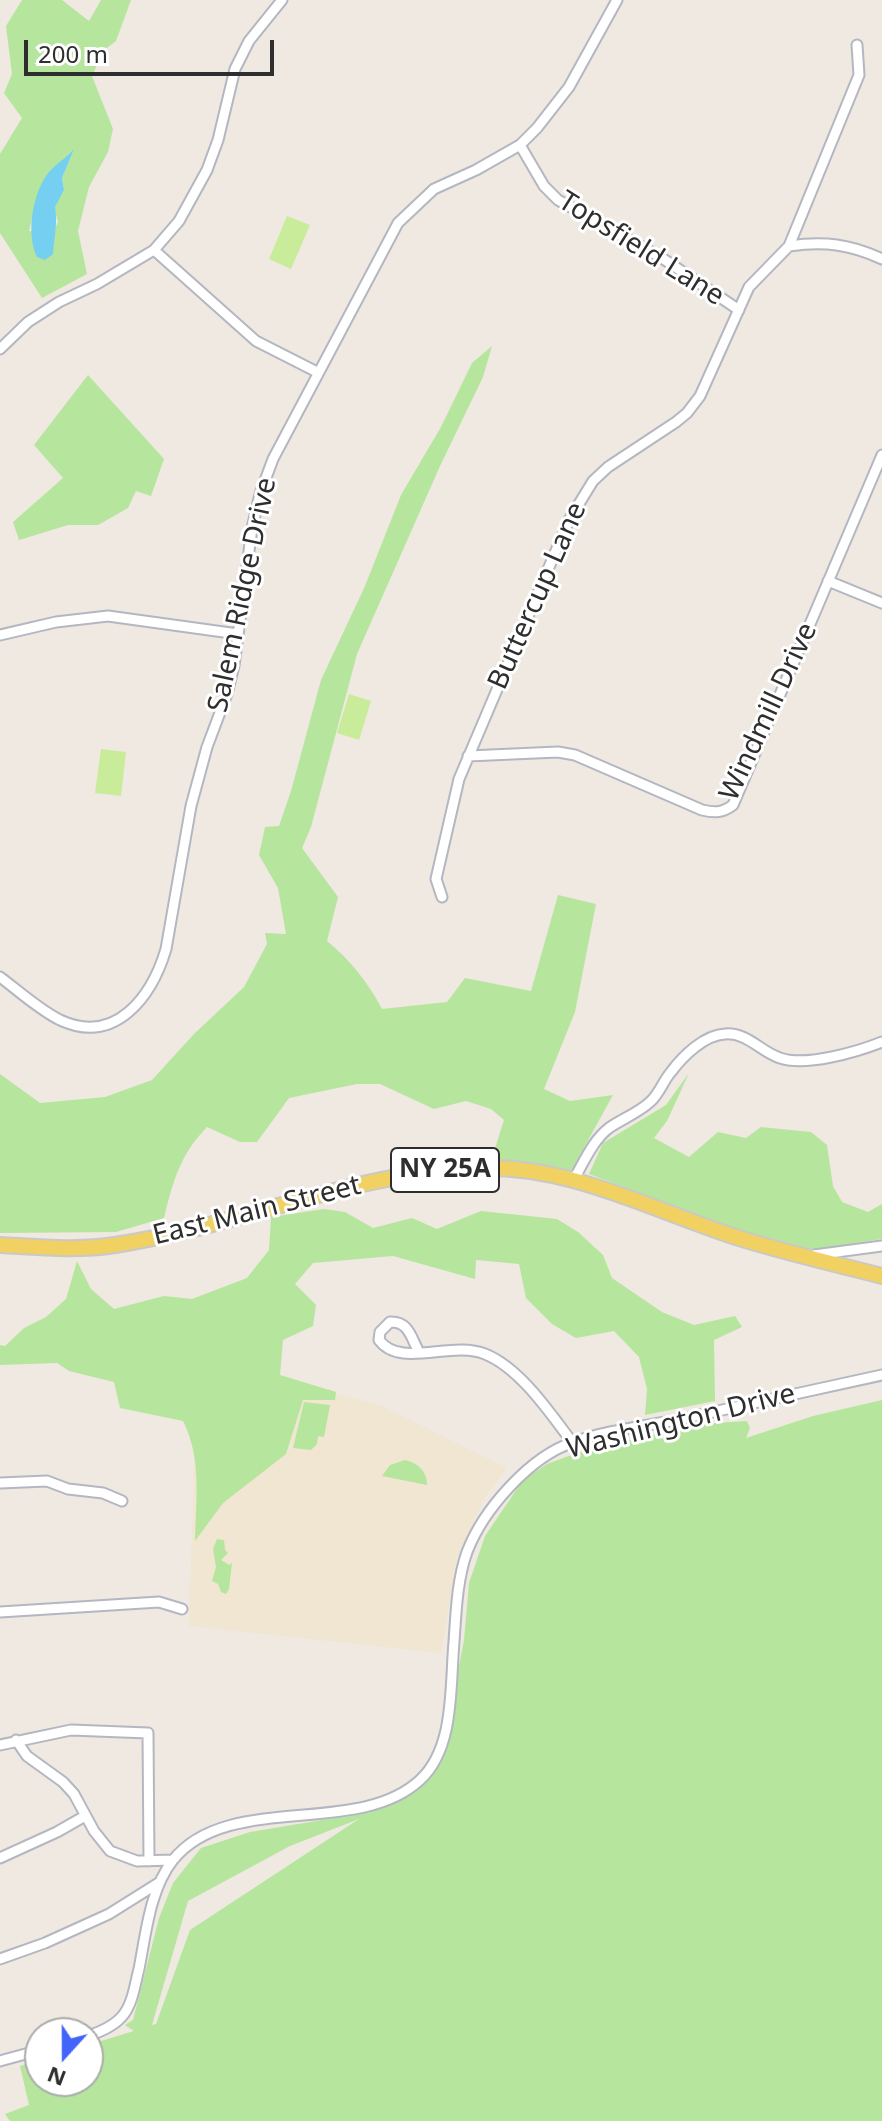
<!DOCTYPE html>
<html>
<head>
<meta charset="utf-8">
<style>
	body { margin:0 }
	#map { position:relative; width:882px; height:2121px; overflow:hidden; background:#efe9e1; font-family:"Noto Sans",sans-serif }
	canvas { display:block }
	.north { position:absolute; left:24px; top:2017px; width:80px; height:80px; box-sizing:border-box; background:#fff; border:2px solid #ababab; border-radius:50%; rotate:201deg; font-size:22px; font-weight:700; line-height:32px; text-align:center; color:#2e2e2e }
	.north::after { content:''; display:block; margin:auto; width:28px; height:36px; background:#4264fb; clip-path:polygon(50% 0,100% 100%,50% 72%,0 100%) }
	.scale { position:absolute; left:24px; top:40px; width:250px; height:36px; box-sizing:border-box; border:4px solid #2e2e2e; border-top:0; padding-left:10px; font-size:24px; line-height:28px; white-space:nowrap; color:#2e2e2e; -webkit-text-stroke:6px #fff; paint-order:stroke }
</style>
</head>
<body>
<div id="map">
<canvas width="882" height="2121"></canvas>
<div class="north">N</div>
<div class="scale">200 m</div>
</div>
<script>
const ctx = document.querySelector('canvas').getContext('2d');
ctx.lineJoin = 'round';
function fill(path, color) {
  ctx.fillStyle = color;
  ctx.fill(path, 'evenodd');
}
function stroke(path, color, width, dash) {
  ctx.strokeStyle = color;
  ctx.lineWidth = width;
  ctx.lineCap = dash ? 'butt' : 'round';
  ctx.setLineDash(dash || []);
  ctx.stroke(path);
}
function write(font, color, halo, rows, align = 'center') {
  ctx.font = font + ' "Noto Sans",sans-serif';
  ctx.lineWidth = 6;
  ctx.setLineDash([]);
  ctx.textBaseline = 'middle';
  ctx.strokeStyle = halo;
  ctx.fillStyle = color;
  for (const [text, x, y, turn = 0] of rows) {
    ctx.save();
    ctx.translate(x, y);
    ctx.rotate((+turn || 0) * Math.PI / 180);
    ctx.textAlign = isNaN(turn) ? turn : align;
    if (halo) ctx.strokeText(text, 0, 0);
    ctx.fillText(text, 0, 0);
    ctx.restore();
  }
}
fill(new Path2D(`
	M273,1378l107,27 127,63 -22,29 -28,61 -16,95 -252,-27 6,-191z`), '#f0e6d1');
fill(new Path2D(`
	M22,0h40l27,21 12,-21h30l-15,41 -12,9 -12,26 21,53 -5,23 -19,35 -11,44 9,43 -45,24 -42,-65v-79l22,-36 -18,-25 8,-19 -6,-48zM73,151l-11,27 2,12 -10,17 4,15 -5,11 -24,-2 10,-39 10,-19z
	M492,346l-9,31 -43,89 -83,188 -46,173 -9,21 36,49 -11,44c23,19 41,41 55,68l65,-7 18,-24 66,13 27,-96 38,9 -21,108 -31,77 26,12 43,-6 -43,78 -78,-15 12,-38 -13,-11 -25,-8 -32,8 -54,-25h-23l-68,14 -32,44h-17l-33,-15c-27,28 -34,54 -43,91l-48,14 -116,1v-159l40,29 65,-6 47,-17 42,-46 50,-47 23,-43 -2,-11 21,1 -8,-46 -19,-33 6,-28 14,-1 12,-35 30,-111 44,-94 36,-91 40,-68 31,-64z
	M88,375l76,84 -13,37 -15,-5 -8,17 -30,17h-30l-49,15 -6,-18 50,-44 -29,-33z
	M689,1073l-22,48 -13,17 35,19 29,-25 28,6 15,-11 50,5 16,13 6,41 9,16 26,10 14,-8v35l-76,12 -73,-23 -144,-54 14,-31 63,-38z
	M324,1209l21,3 28,16 39,-10 25,11 44,-18 76,8 21,13 25,23 9,23 50,34 32,13 41,-9 7,11 -28,13 1,61 -70,14 2,-26 -8,-32 -25,-26 -38,7 -24,-14 -26,-26 -7,-34 -43,-4 -1,19 -82,-23 -80,7 -18,21 21,21 -3,21 -30,14 -3,35 56,17 -1,8h-32l-17,54 -63,49 -28,38c1,-40 7,-83 -12,-120l-63,-13 -6,-26 -45,-11 -12,-8 -57,2v-20l5,1 19,-18 22,-11 20,-18 11,-38 14,28 23,20 50,-13 28,3 55,-21 22,-28 2,-33z
	M882,1400v721h-872l-5,-7 24,-9 -9,-39 20,-6v21h48v-36l46,-14 -9,-6 8,-5 26,-102 14,-35 28,-35 49,-16 120,-20 65,-43 9,-25 20,-104 5,-57 16,-47 38,-56 24,-16 38,-14 117,-26 45,-3 3,7 -4,10 67,-22zM359,1819l-169,111 -34,94 -4,1 36,-124 102,-55z
	M304,1402l26,3 -6,32 -6,-1 -1,8 -6,6 -18,-2z
	M405,1460c13,3 22,11 22,25l-45,-9 8,-11z
	M217,1539l7,1 1,10 3,3 -7,7 8,5 3,-2 -3,26 -3,5 -5,-2 -3,-8 -6,-3 4,-14 -3,-18z`), '#b6e59e');
fill(new Path2D(`
	M287,216l23,9 -19,44 -22,-10z
	M349,694l22,7 -12,39 -22,-7z
	M101,749l25,3 -5,44 -26,-3z`), '#c9ec9a');
fill(new Path2D(`
	M74,149l-12,29 2,12 -9,17c3,16 -1,30 -2,47l-8,6 -8,-3c-12,-24 -4,-73 18,-91 7,-6 13,-10 19,-17z`), '#75cff0');
const street = new Path2D(`
	M520,145l24,41 14,14 104,58 77,52
	M789,246c35,-5 61,-2 93,13
	M154,250l102,91 61,31
	M0,349l28,-27 31,-20 38,-18 57,-34 25,-29 28,-51 11,-30 17,-71 14,-28 33,-41
	M828,581l54,22
	M0,635l56,-13 52,-6 130,18
	M468,756l90,-4 17,3 127,55c13,3 20,3 31,-5l149,-350
	M442,897l-6,-18 23,-100 110,-259 24,-39 15,-14 68,-45 11,-9 13,-17 49,-109 40,-41 70,-171 -2,-30
	M0,977c19,14 38,32 60,43 56,26 92,-24 106,-71l25,-143 16,-59 20,-53 7,-28 18,-138 8,-34 13,-35 125,-236 36,-34 42,-19 44,-25 17,-17 32,-41 48,-87
	M574,1179c10,-17 19,-39 35,-51 13,-9 29,-15 41,-26 10,-9 13,-21 21,-30 12,-16 33,-37 54,-38 22,-2 36,18 55,24 25,9 77,-6 102,-16
	M814,1255l68,-9
	M419,1352c-8,-14 -10,-31 -29,-30l-10,10 -1,8c21,29 73,0 106,14 35,14 65,59 87,88
	M0,1483l47,-2 21,8 35,4 19,8
	M0,1612l159,-10 23,7
	M16,1740l11,16 36,26 11,12 20,37 16,20 27,10 36,-1
	M0,1745l71,-15 77,3 1,128
	M0,1858l57,-26 28,-16
	M0,1959l45,-16 64,-29 51,-32
	M88,2036c12,-4 28,-11 36,-22 9,-12 11,-30 15,-45 7,-36 11,-80 34,-109 55,-69 185,-22 247,-80 35,-32 30,-94 34,-138 2,-29 3,-62 13,-90 16,-42 63,-96 107,-110 34,-12 72,-16 107,-23 67,-15 134,-29 201,-44
	M0,2061l40,-11`);
const primary = new Path2D(`
	M0,1245c38,2 77,6 115,0 121,-18 236,-72 360,-77 95,-4 178,43 267,71 46,14 93,25 140,37`);
stroke(street, '#b4b7c1', 13);
stroke(primary, '#c9c9c9', 18);
stroke(street, '#fff', 9);
stroke(primary, '#f2d163', 14);
for (const [x, y, w] of [
	[445,1170,108]
]) {
  const box = new Path2D();
  box.roundRect(x - w / 2, y - 22, w, 44, 6);
  ctx.fillStyle = '#fff';
  ctx.fill(box);
  stroke(box, '#2e2e2e', 2);
}
write('bold 26px', '#2e2e2e', null, [
	["NY 25A",445,1170]
]);
write('28px', '#2e2e2e', '#fff', [
	["Topsfield Lane",641,249,32],
	["Salem Ridge Drive",243,595,-78],
	["Buttercup Lane",538,596,-66],
	["Windmill Drive",769,712,-65],
	["East Main Street",257,1211,-14],
	["Washington Drive",681,1422,-14]
]);
</script>
</body>
</html>
